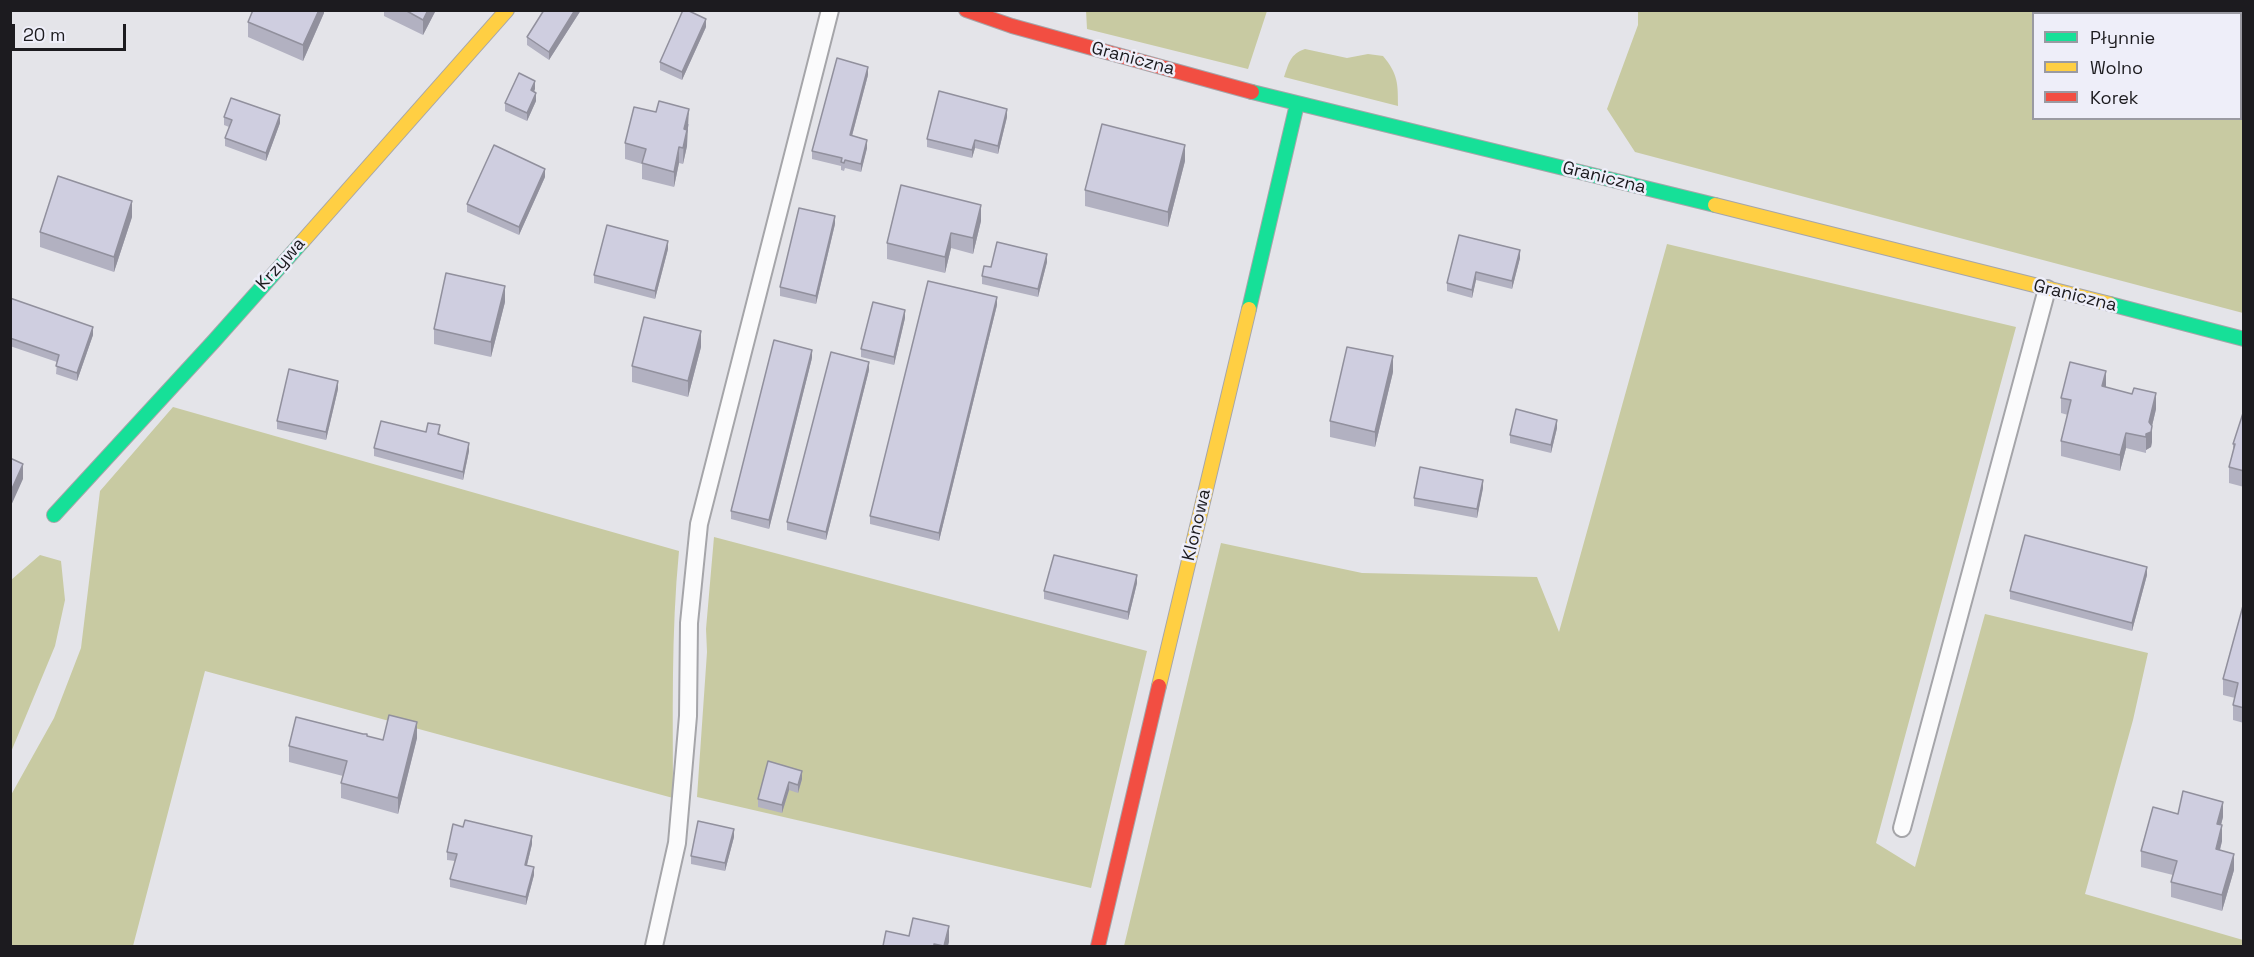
<!DOCTYPE html>
<html>
<head>
<meta charset="utf-8">
<style>
	body { margin:0 }
	#map { position:relative; width:2254px; height:957px; overflow:hidden; background:#e4e4e9; font-family:"Space Grotesk",sans-serif }
	canvas { display:block }
	.frame { position:absolute; inset:0; border:12px solid #1c1b1f; pointer-events:none }
	.legend { position:absolute; left:2032px; top:12px; width:210px; height:108px; box-sizing:border-box; background:#eeeef9; border:2px solid #9a9aa2; margin:0; padding:8px 10px; list-style:none; font-size:18px; color:#1c1b1f }
	.legend li { display:flex; align-items:center; gap:12px; height:30px }
	.legend b { width:30px; border:2px solid #9a9aa2 }
	.scale { position:absolute; left:12px; top:24px; width:114px; height:27px; box-sizing:border-box; border:3px solid #1c1b1f; border-top:0; padding-left:8px; font-size:18px; line-height:21px; white-space:nowrap; color:#1c1b1f; -webkit-text-stroke:4px #eeeef9; paint-order:stroke }
</style>
</head>
<body>
<div id="map">
<canvas width="2254" height="957"></canvas>
<div class="frame"></div>
<ul class="legend">
<li><b style="height:8px;background:#16e098"></b>Płynnie</li>
<li><b style="height:8px;background:#ffcf43"></b>Wolno</li>
<li><b style="height:8px;background:#f24e42"></b>Korek</li>
</ul>
<div class="scale">20 m</div>
</div>
<script>
const ctx = document.querySelector('canvas').getContext('2d');
ctx.lineJoin = 'round';
function fill(path, color) {
  ctx.fillStyle = color;
  ctx.fill(path, 'evenodd');
}
function stroke(path, color, width, dash) {
  ctx.strokeStyle = color;
  ctx.lineWidth = width;
  ctx.lineCap = dash ? 'butt' : 'round';
  ctx.setLineDash(dash || []);
  ctx.stroke(path);
}
function write(font, color, halo, rows, align = 'center') {
  ctx.font = font + ' "Space Grotesk",sans-serif';
  ctx.lineWidth = 5;
  ctx.setLineDash([]);
  ctx.textBaseline = 'middle';
  ctx.strokeStyle = halo;
  ctx.fillStyle = color;
  for (const [text, x, y, turn = 0] of rows) {
    ctx.save();
    ctx.translate(x, y);
    ctx.rotate((+turn || 0) * Math.PI / 180);
    ctx.textAlign = isNaN(turn) ? turn : align;
    if (halo) ctx.strokeText(text, 0, 0);
    ctx.fillText(text, 0, 0);
    ctx.restore();
  }
}
fill(new Path2D(`
	M1086,10h181v1l-19,58 -161,-40z
	M1638,11h605v302l-608,-161 -28,-43 31,-84zM2034,14h206v104h-206z
	M1305,49l42,9 21,-4 15,2c15,18 15,27 15,50l-114,-29c5,-14 6,-23 21,-28z
	M1667,244l349,83 -140,516 39,24 70,-253 163,39 -15,67 -48,174 158,46v6h-1119l97,-403 141,30 175,4 22,55z
	M173,407l506,144c-8,82 -6,165 -6,247l-468,-127 -72,275h-122v-151l43,-77 27,-70 19,-157z
	M714,537l433,114 -56,237 -394,-91 10,-145 -1,-23z
	M40,555l21,6 4,39 -10,46 -44,106v-172z`), '#c8caa2');
const lane = new Path2D(`
	M1902,828l145,-539
	M654,946l23,-103 11,-127 1,-93 10,-99 131,-514`);
const fast = new Path2D(`
	M1252,92l463,113
	M2110,304l134,35
	M1249,309l48,-205
	M54,515l160,-174 88,-99`);
const slow = new Path2D(`
	M1715,205l395,99
	M302,242l205,-232
	M1159,686l90,-377`);
const jam = new Path2D(`
	M966,10l46,16 240,66
	M1098,946l61,-260`);
stroke(lane, '#a5a5a9', 20);
stroke(fast, '#a5a5a9', 16);
stroke(slow, '#a5a5a9', 16);
stroke(jam, '#a5a5a9', 16);
stroke(lane, '#fbfbfc', 16);
stroke(fast, '#16e098', 14);
stroke(slow, '#ffcf43', 14);
stroke(jam, '#f24e42', 14);
fill(new Path2D(`
	M250,10h74v3l-21,48 -55,-24v-15l5,-10z
	M384,10h52l-13,25 -39,-19z
	M581,10l-32,50 -22,-15v-8z
	M706,27l-24,53 -22,-10v-8z
	M868,75l-16,61 15,12 -6,24 -16,-4 -1,3 -3,-1v-4l-29,-7v-8z
	M535,89l-1,3 2,9 -9,20 -22,-10v-8z
	M224,117l56,6 -14,38 -41,-15v-8l4,-11 -5,-2z
	M1007,117l-9,37 -23,-6 -3,10 -45,-11v-8z
	M689,124l-2,7v15l-4,18 -4,-1 -5,24 -32,-8v-15l-17,-5v-16z
	M1185,161l-17,66 -83,-21v-16z
	M545,177l-26,58 -52,-23v-8z
	M132,217l-18,55 -74,-25v-15z
	M981,221l-8,33 -22,-6 -6,25 -58,-14v-16z
	M835,224l-19,80 -36,-8v-9z
	M1459,235l61,23 -8,31 -36,-9 -4,18 -25,-7v-8z
	M668,249l-13,50 -61,-16v-8z
	M1047,262l-9,35 -56,-13v-8l9,-9z
	M10,298l83,37 -16,46 -21,-7 1,-12 -47,-16z
	M505,302l-14,55 -57,-13v-15z
	M997,305l-58,236 -69,-17v-8z
	M905,318l-11,47 -33,-8v-8z
	M701,347l-13,50 -56,-15v-16z
	M812,358l-43,171 -38,-10v-8z
	M869,370l-43,170 -39,-10v-8z
	M1393,372l-18,75 -45,-10v-16z
	M2106,387l50,22 -4,17v16l-1,5 -5,3v3l-20,-5 -6,23 -59,-15v-15l7,-26 -7,-2v-15z
	M338,389l-12,51 -49,-11v-8z
	M2244,410v77l-15,-4v-16l4,-16v-7z
	M1557,428l-6,25 -41,-10v-8z
	M426,432l14,1v2l29,16 -6,29 -89,-24v-8z
	M1483,488l-6,30 -63,-12v-8z
	M2147,575l-15,56 -122,-32v-8z
	M1137,583l-9,37 -84,-21v-8z
	M2244,602v121l-11,-3v-15l2,-7 -12,-3v-16z
	M367,736l16,4 34,-2 -19,76 -57,-16v-15l2,-7 -54,-14v-16z
	M768,761l34,18 -4,14 -9,-3 -7,23 -24,-6v-8z
	M2178,814l45,3 -2,8 1,16 -2,9 14,20 -12,41 -51,-14v-15l2,-7 -32,-8v-16z
	M734,837l-9,34 -34,-7v-8z
	M532,844l-5,21 7,10 -8,30 -76,-18v-8l5,-18 -8,-1v-8z`), '#b2b1c1');
fill(new Path2D(`
	M319,10h5v3l-21,48v-16z
	M428,10h8l-13,25v-15z
	M575,10h6l-32,50v-8z
	M706,19v8l-24,53v-8z
	M868,67v8l-18,68v-8z
	M535,81v8l-4,9v-8z
	M536,93v8l-9,20v-8z
	M689,109l-2,37 -4,18 1,-35z
	M1007,109v8l-9,37v-8z
	M280,115v8l-14,38v-8z
	M867,140v8l-6,24v-8z
	M975,140v8l-3,10v-8z
	M1185,145v16l-17,66v-15z
	M679,147v16l-5,24v-15z
	M545,169v8l-26,58v-8z
	M132,201v16l-18,55v-15z
	M981,205v16l-8,33v-16z
	M835,216v8l-19,80v-8z
	M951,233v15l-6,25v-16z
	M668,241v8l-13,50v-8z
	M1520,250v8l-8,31v-8z
	M1047,254v8l-9,35v-8z
	M1476,272v8l-4,18v-8z
	M505,286v16l-14,55v-15z
	M997,297v8l-58,236v-8z
	M905,310v8l-11,47v-8z
	M93,327v8l-16,46v-8z
	M701,331v16l-13,50v-16z
	M812,350v8l-43,171v-9z
	M1393,356v16l-18,75v-15z
	M869,362v8l-43,170v-8z
	M2106,371v16l-4,15v-16z
	M338,381v8l-12,51v-8z
	M2156,393v16l-4,17v16l-1,5 -5,3v3v-19z
	M1557,420v8l-6,25v-8z
	M2126,433v15l-6,23v-16z
	M469,443v8l-6,29v-8z
	M23,464v15l-13,29v-15z
	M1483,480v8l-6,30v-9z
	M2147,567v8l-15,56v-8z
	M1137,575v8l-9,37v-8z
	M417,722v16l-19,76v-16z
	M802,771v8l-4,14v-8z
	M789,782v8l-7,23v-8z
	M2223,802v15l-6,23v-16z
	M2222,825v16l-6,24v-16z
	M734,829v8l-9,34v-8z
	M532,836v8l-7,29v-8z
	M2234,854v16l-12,41v-16z
	M534,867v8l-8,30v-8z
	M949,926v16l-1,4h-4z`), '#91909d');
const building = new Path2D(`
	M253,10h66l-16,35 -55,-23z
	M405,10h23l-5,10z
	M544,10h31l-26,42 -22,-15z
	M683,10h4l19,9 -24,53 -22,-10z
	M837,58l31,9 -18,68 17,5 -6,24 -16,-4 -1,3 -3,-1 1,-4 -30,-7z
	M519,73l16,8 -4,9 5,3 -9,20 -22,-10z
	M939,91l68,18 -9,37 -23,-6 -3,10 -45,-11z
	M231,98l49,17 -14,38 -41,-15 7,-18 -8,-3z
	M659,101l30,8 -5,20 3,1 -4,18 -4,-1 -5,25 -32,-9 4,-14 -21,-6 9,-36 22,5z
	M1102,124l83,21 -17,67 -83,-22z
	M494,145l51,24 -26,58 -52,-23z
	M58,176l74,25 -18,56 -74,-25z
	M901,185l80,20 -8,33 -22,-5 -6,24 -58,-14z
	M799,208l36,8 -19,80 -36,-9z
	M607,225l61,16 -13,50 -61,-16z
	M1459,235l61,15 -8,31 -36,-9 -4,18 -25,-7z
	M997,242l50,12 -9,35 -56,-13 2,-10 7,1z
	M446,273l59,13 -14,56 -57,-13z
	M928,281l69,16 -58,236 -69,-17z
	M10,298l83,29 -16,46 -21,-7 3,-11 -49,-17z
	M873,302l32,8 -11,47 -33,-8z
	M644,317l57,14 -13,50 -56,-15z
	M774,340l38,10 -43,170 -38,-9z
	M1347,347l46,9 -18,76 -45,-11z
	M831,352l38,10 -43,170 -39,-10z
	M2070,362l36,9 -4,15 30,8 2,-6 22,5 -7,29 3,4 -1,6 -5,2v3l-20,-4 -6,22 -59,-14 10,-41 -10,-2z
	M289,369l49,12 -12,51 -49,-11z
	M1516,409l41,11 -6,25 -41,-10z
	M2244,410v61l-15,-4 6,-23h-2z
	M381,421l45,11 2,-9 12,2 -2,9 31,9 -6,29 -89,-24z
	M10,458l13,6 -13,29z
	M1420,467l63,13 -6,29 -63,-11z
	M2025,535l122,32 -15,56 -122,-32z
	M1054,555l83,20 -9,37 -84,-21z
	M2244,602v106l-11,-3 5,-22 -15,-4z
	M389,715l28,7 -19,76 -57,-15 6,-22 -58,-15 7,-29 67,17h4v2l16,4z
	M768,761l34,10 -4,14 -9,-3 -7,23 -24,-6z
	M2183,791l40,11 -6,22 5,1 -6,24 18,5 -12,41 -51,-13 6,-21 -36,-10 12,-44 25,7z
	M465,820l67,16 -7,29 9,2 -8,30 -76,-18 7,-25 -10,-2 6,-28 10,3z
	M698,821l36,8 -9,34 -34,-7z
	M913,918l36,8 -5,20 -10,-2v2h-51l3,-15 23,5z`);
fill(building, '#cfcee0');
stroke(building, '#91909d', 1.5);
write('18px', '#1c1b1f', '#eeeef9', [
	["Graniczna",1133,59,15],
	["Graniczna",1604,178,14],
	["Krzywa",281,264,-48],
	["Graniczna",2075,296,14],
	["Klonowa",1197,525,-77]
]);
</script>
</body>
</html>
